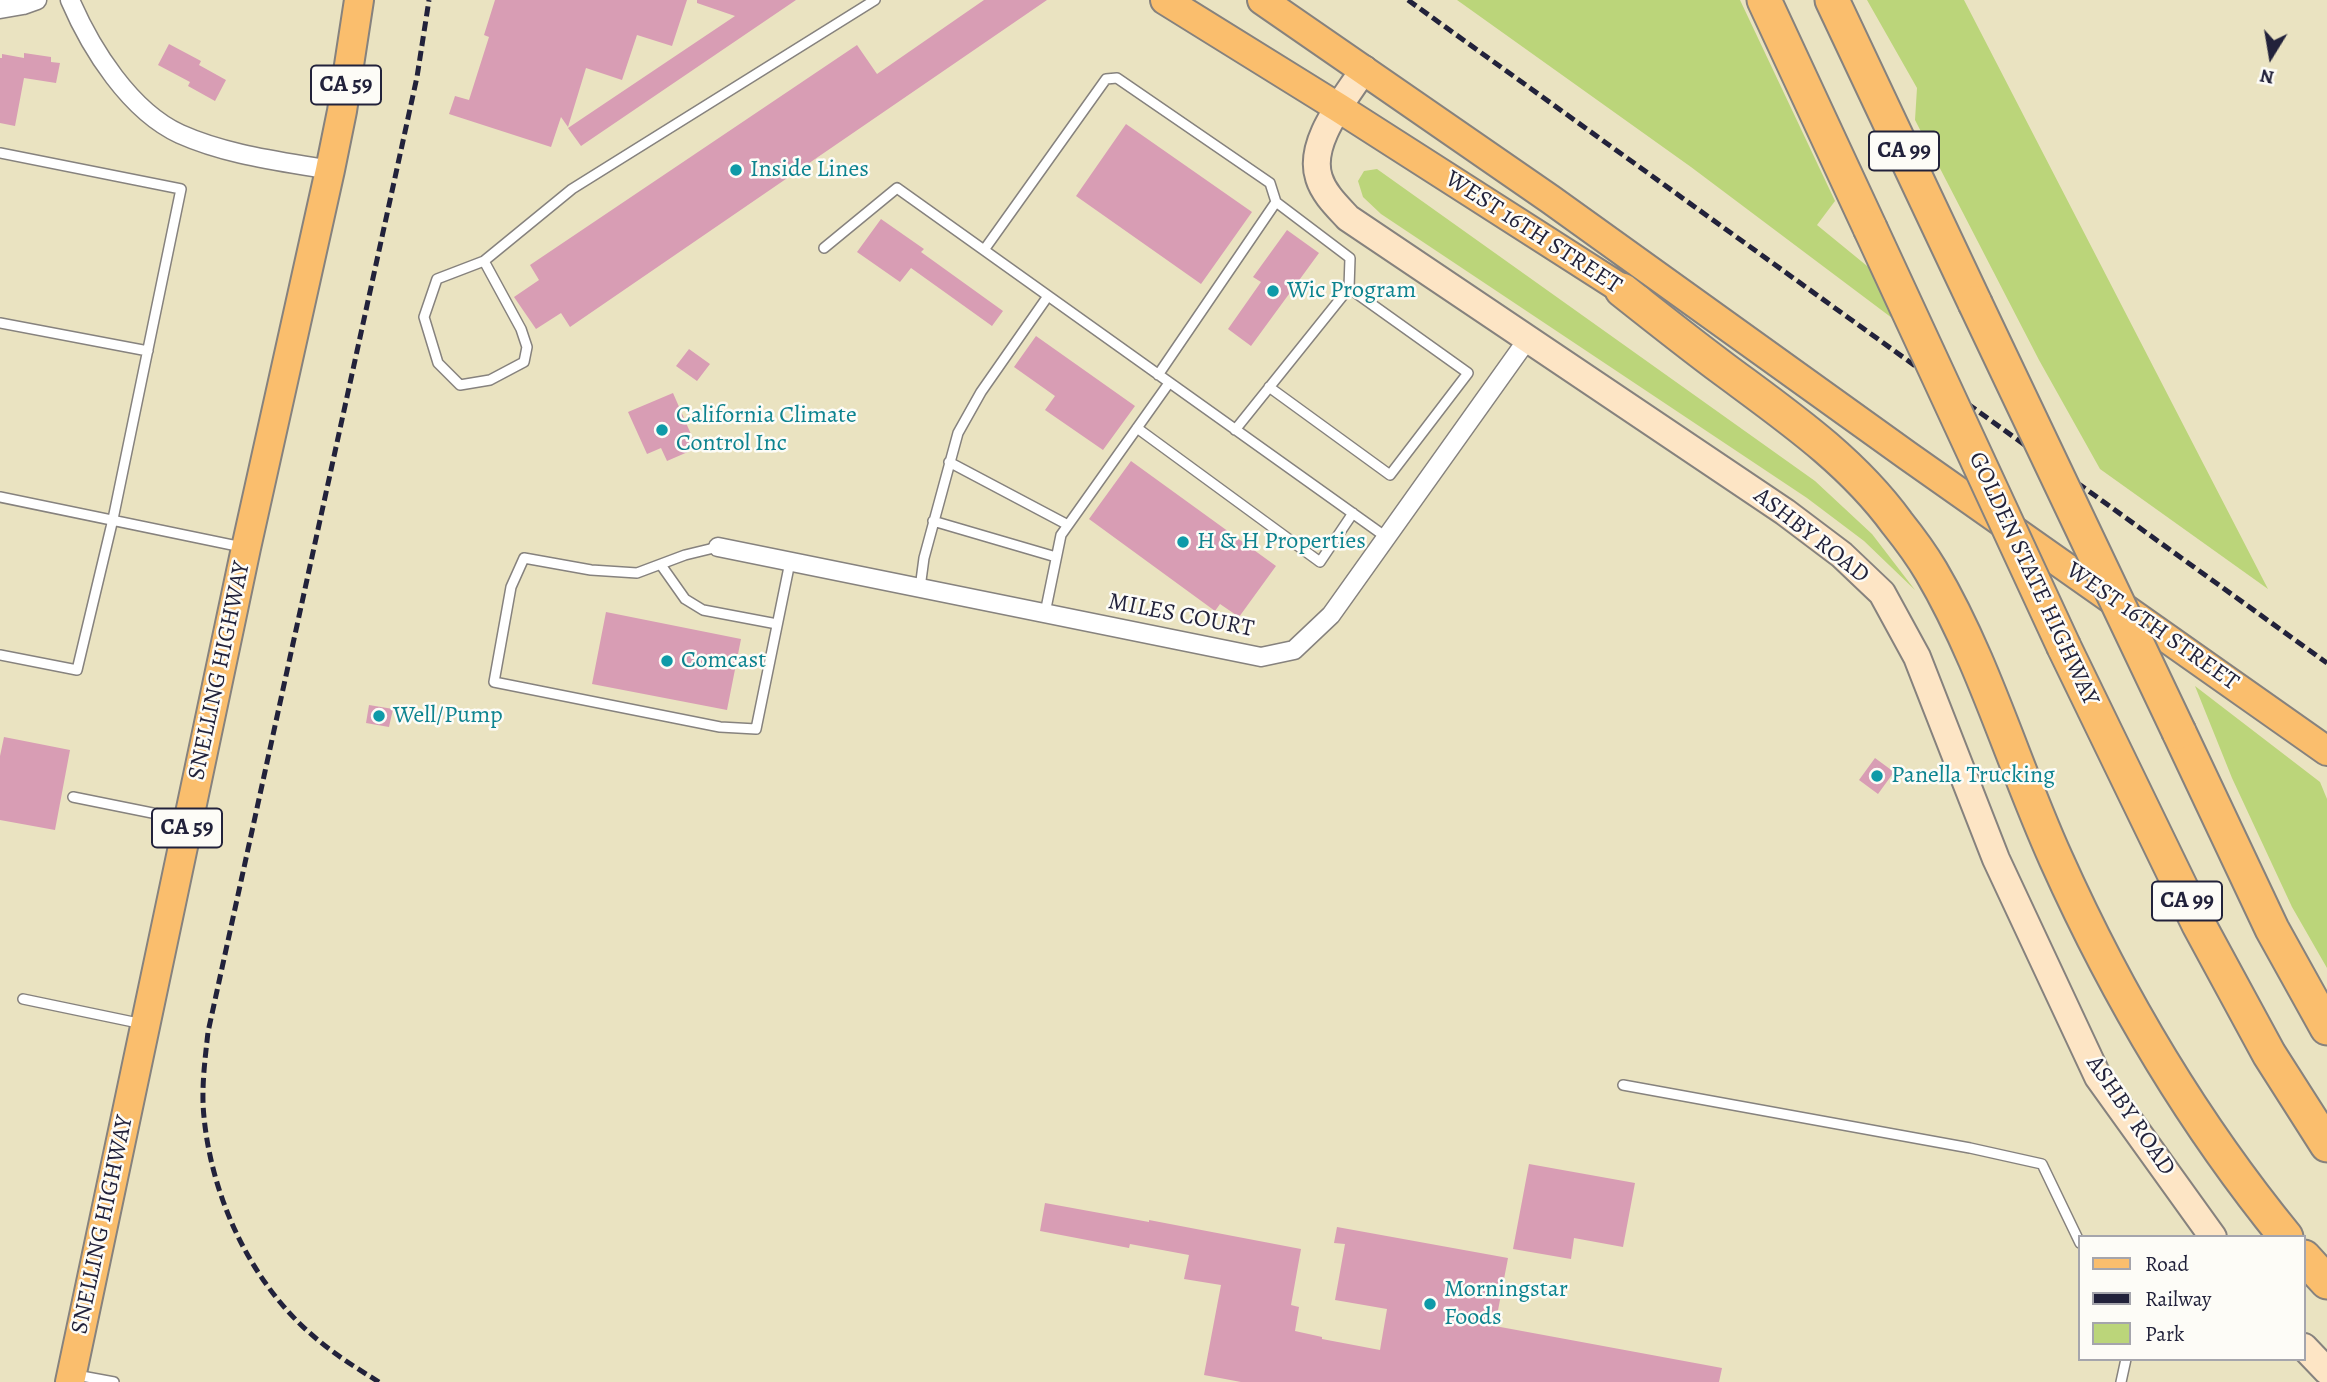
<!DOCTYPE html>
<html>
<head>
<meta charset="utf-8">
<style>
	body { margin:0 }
	#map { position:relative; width:2327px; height:1382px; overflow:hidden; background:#eae3c1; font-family:Alegreya,serif }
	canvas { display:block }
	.legend { position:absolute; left:2078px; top:1235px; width:228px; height:126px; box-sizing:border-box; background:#fdfcf7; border:2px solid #a5a5ac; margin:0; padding:9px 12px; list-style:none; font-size:21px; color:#22223b }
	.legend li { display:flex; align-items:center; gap:14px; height:35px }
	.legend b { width:35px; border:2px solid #a5a5ac }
	.north { position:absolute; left:2236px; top:21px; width:70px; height:70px; -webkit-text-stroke:5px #fdfcf7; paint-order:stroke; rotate:191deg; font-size:19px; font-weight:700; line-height:28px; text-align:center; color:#22223b }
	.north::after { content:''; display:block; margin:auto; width:24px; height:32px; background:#22223b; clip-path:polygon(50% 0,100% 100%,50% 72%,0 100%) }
</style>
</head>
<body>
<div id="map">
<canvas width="2327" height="1382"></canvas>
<ul class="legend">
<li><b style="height:9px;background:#fabe6d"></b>Road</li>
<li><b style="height:9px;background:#22223b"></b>Railway</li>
<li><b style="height:19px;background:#bbd57a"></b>Park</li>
</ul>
<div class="north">N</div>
</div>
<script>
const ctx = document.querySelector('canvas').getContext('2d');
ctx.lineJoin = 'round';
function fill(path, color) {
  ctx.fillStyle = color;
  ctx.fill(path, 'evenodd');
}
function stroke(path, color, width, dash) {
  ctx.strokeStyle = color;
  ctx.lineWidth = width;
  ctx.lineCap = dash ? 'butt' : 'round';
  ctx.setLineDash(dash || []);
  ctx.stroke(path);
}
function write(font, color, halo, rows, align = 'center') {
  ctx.font = font + ' Alegreya,serif';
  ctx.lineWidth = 5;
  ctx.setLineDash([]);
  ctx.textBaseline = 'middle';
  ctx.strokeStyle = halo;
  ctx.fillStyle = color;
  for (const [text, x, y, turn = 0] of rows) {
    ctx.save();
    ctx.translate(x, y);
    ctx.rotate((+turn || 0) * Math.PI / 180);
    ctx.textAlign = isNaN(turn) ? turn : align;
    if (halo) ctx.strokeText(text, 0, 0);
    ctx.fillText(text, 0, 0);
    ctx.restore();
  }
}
fill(new Path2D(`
	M1457,0h283l95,201 -18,24 55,45 24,51 -205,-154z
	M1867,0h97l304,589 -168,-120 -61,-109 -124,-240 2,-32z
	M1377,169l438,312 57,53 43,56 -51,-49 -57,-43 -426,-284 -18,-17 -5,-16 6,-10z
	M2195,686l125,96 7,17v169l-35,-61 -60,-129z`), '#bbd57a');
fill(new Path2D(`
	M495,0h192l-15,46 -35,-11 -15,45 -36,-12 -18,59 -7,-10 -10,30 -102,-33 6,-18 14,4 20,-63 -5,-2z
	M697,0h99l-215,146 -13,-18 167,-112 -38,-13z
	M984,0h63l-477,327 -9,-14 -25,16 -22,-32 25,-17 -9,-15 327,-220 20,29z
	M169,44l32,17 -2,4 27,15 -11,21 -27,-15 2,-4 -32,-17z
	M24,53l27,4v5l9,1 -4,20 -32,-5 -9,48 -15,-3v-65h2v-4l22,4z
	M1126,124l126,88 -51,72 -125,-88z
	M881,219l43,30 -3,3 82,59 -11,15 -81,-58 -11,14 -43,-30z
	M1287,230l32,23 -68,93 -23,-17 33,-47 -8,-5z
	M1036,336l99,70 -32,44 -58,-40 10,-14 -41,-29z
	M689,349l21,15 -13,17 -21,-15z
	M673,393l24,55 -30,13 -6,-13 -14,6 -19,-42z
	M1131,461l145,105 -37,51 -19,-13 -5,7 -126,-92z
	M606,612l135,27 -14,71 -135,-26z
	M369,705l24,4 -4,18 -23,-4z
	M4,737l66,13 -15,80 -55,-10v-64z
	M1875,758l19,14 -16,22 -19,-14z
	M1529,1164l106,19 -12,64 -49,-9 -3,21 -58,-10z
	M1045,1203l104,19v-2l152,29 -10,56 8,2 -4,24 27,6v2l58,11 7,-41 -52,-9 10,-56 -11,-1 3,-16 171,31 -13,68 227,42 -3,14h-478l-37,-7 17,-90 -37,-6 5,-24 -59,-11 -1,4 -89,-17z`), '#d89db4');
const service = new Path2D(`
	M0,153l181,36 -68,330 -36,151 -77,-15
	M1276,202l74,56 -1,30
	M824,248l73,-60 489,349
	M984,250l122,-171 11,-1 153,105 6,19 -118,173
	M484,261l37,68 6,18 -3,15 -34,18 -30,5 -22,-22 -14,-46 13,-38 47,-18 88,-72 303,-189
	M0,323l148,28
	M1137,428l183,134 33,-49
	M1235,430l114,-142 119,85 -78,102 -121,-88
	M949,462l119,63
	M0,497l242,50
	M933,521l123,36
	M718,547l-33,8 -48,18 -46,-3 -67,-12 -13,29 -17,95 226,45 36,2 34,-167
	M661,565l24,34 18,11 74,14
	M920,588l4,-30 34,-125 23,-41 67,-96
	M1045,613l16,-78 108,-152
	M73,797l114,23
	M23,999l120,25
	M1623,1085l347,63 72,16 38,79
	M76,1375l38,7
	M2121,1382l5,-23`);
const minor = new Path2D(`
	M70,0c21,49 60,111 110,134 47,21 99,27 150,36
	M0,9l23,-4 14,-5
	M718,547l543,110 33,-7 37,-35 196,-275`);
const secondary = new Path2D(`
	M1364,69c-18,29 -57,73 -45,109 5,16 18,28 29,40l437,294 57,43 40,38 35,64 79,202 102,218 115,160
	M2304,1347l23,24`);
const primary = new Path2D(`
	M1165,0l174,108 300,192
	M1262,0l288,199 358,257 419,295
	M70,1382l176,-834 84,-378 12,-59 17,-111`);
const motorway = new Path2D(`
	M1764,0l106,228
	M1832,0l143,303
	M1622,290c34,27 68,54 103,80 62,46 126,90 172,153 12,15 24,31 34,48 53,90 82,193 125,288 60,134 137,264 230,378
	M2064,647l135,278 70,129 58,91
	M2179,732l93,197 55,99
	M2304,1257l23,25`);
stroke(service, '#86827e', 12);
stroke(minor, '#86827e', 21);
stroke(secondary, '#86827e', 30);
stroke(primary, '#86827e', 32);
stroke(motorway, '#86827e', 37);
stroke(service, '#fff', 9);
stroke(minor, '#fff', 18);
stroke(secondary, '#fde5c5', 26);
stroke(primary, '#fabe6d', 28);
stroke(motorway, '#fabe6d', 33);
stroke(new Path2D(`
	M1408,0l919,663
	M379,1382c-21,-13 -42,-26 -61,-42 -65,-53 -106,-140 -114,-223 -3,-28 1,-57 4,-85l209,-955 12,-77`), '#22223b', 5, [10, 5]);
const motorwayBridge = new Path2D(`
	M1870,228l194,419
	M1975,303l204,429`);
stroke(motorwayBridge, '#86827e', 37, []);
stroke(motorwayBridge, '#fabe6d', 33);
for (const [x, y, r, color] of [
	[736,170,7,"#0f9aa8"],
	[1273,291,7,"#0f9aa8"],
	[662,430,7,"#0f9aa8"],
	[1183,542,7,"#0f9aa8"],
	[667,661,7,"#0f9aa8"],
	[379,716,7,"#0f9aa8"],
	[1877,776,7,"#0f9aa8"],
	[1430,1304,7,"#0f9aa8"]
]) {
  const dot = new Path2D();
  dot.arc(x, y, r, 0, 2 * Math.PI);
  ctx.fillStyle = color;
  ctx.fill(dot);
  stroke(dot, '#fdfcf7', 2.5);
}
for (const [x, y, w] of [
	[346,85,70],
	[1904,151,70],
	[187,828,70],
	[2187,901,70]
]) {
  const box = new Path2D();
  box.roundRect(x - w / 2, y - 19.5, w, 39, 5);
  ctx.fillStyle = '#fdfcf7';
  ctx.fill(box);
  stroke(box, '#22223b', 2);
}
write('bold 23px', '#22223b', null, [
	["CA 59",346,85],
	["CA 99",1904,151],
	["CA 59",187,828],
	["CA 99",2187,901]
]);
write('24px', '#0d838f', '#fdfcf7', [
	["Inside Lines",750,170],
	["Wic Program",1287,291],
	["California Climate",676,416],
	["Control Inc",676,444],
	["H & H Properties",1197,542],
	["Comcast",681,661],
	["Well/Pump",393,716],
	["Panella Trucking",1891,776],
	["Morningstar",1444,1290],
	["Foods",1444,1318]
], 'left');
write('24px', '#22223b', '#fdfcf7', [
	["WEST 16TH STREET",1533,233,33],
	["ASHBY ROAD",1811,536,38],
	["GOLDEN STATE HIGHWAY",2033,579,65],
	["MILES COURT",1181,616,11],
	["WEST 16TH STREET",2152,627,35],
	["SNELLING HIGHWAY",220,671,-78],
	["ASHBY ROAD",2130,1116,56],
	["SNELLING HIGHWAY",103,1225,-78]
]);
</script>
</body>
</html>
